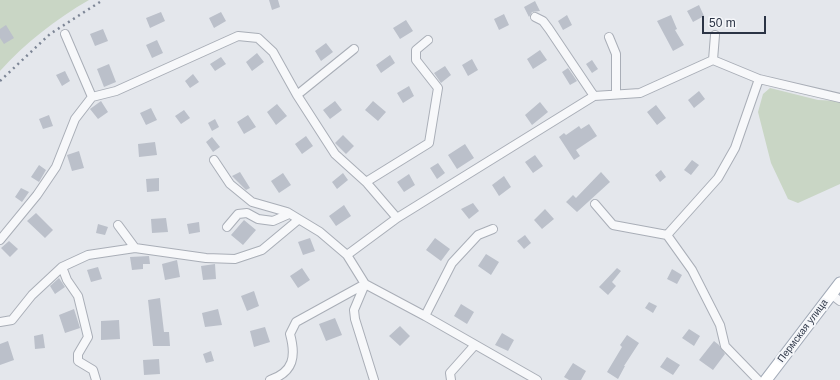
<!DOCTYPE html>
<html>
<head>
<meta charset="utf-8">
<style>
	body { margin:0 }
	#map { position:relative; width:840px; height:380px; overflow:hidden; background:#e4e7ec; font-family:Arial,sans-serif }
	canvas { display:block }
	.scale { position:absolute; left:702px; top:16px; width:64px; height:18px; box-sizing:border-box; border:2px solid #2b3445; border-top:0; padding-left:5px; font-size:12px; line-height:14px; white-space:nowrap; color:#2b3445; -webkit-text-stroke:3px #f4f6f9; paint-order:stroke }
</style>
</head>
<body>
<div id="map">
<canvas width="840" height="380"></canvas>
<div class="scale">50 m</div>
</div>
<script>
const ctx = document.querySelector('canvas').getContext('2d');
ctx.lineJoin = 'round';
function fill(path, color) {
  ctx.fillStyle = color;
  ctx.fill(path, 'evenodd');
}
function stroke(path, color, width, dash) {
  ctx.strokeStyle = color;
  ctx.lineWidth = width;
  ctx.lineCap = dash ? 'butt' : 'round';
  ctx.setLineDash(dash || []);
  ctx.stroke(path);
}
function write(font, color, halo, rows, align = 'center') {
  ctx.font = font + ' Arial,sans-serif';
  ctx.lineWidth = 4;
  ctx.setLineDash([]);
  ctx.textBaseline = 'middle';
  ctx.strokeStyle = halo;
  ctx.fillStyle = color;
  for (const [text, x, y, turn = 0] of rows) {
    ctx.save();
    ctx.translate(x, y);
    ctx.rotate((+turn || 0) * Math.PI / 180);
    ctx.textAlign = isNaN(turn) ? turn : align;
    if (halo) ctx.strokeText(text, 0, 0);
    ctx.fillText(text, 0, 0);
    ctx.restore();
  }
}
fill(new Path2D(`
	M0,0h89c-33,19 -64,43 -89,71z
	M770,88l48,12 22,1v83l-42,19 -10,-4 -17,-36 -13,-51 5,-18z`), '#c9d6c5');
fill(new Path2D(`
	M269,0h9l2,7 -8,3z
	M535,1l5,10 -8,1 -3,5 -5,-10z
	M699,5l5,11 -11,6 -6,-11z
	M161,12l4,9 -15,7 -4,-10z
	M221,12l5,9 -12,7 -5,-10z
	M504,14l5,11 -10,5 -5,-11z
	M567,15l5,10 -9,5 -5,-9z
	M671,15l6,14 -2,1 9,15 -11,6 -16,-30z
	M406,20l7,11 -13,8 -7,-11z
	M6,25l8,13 -10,6 -4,-6v-9z
	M103,29l5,12 -13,5 -5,-12z
	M157,40l6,13 -11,5 -6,-13z
	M326,43l7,9 -12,9 -6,-10z
	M540,50l7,10 -14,9 -6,-10z
	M257,53l7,9 -12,9 -6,-9z
	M390,55l5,8 -14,10 -5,-8z
	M221,57l5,7 -11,7 -5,-7z
	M472,59l6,11 -10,6 -6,-11z
	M592,60l6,9 -6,4 -6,-9z
	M109,64l7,18 -12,5 -7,-18z
	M445,66l6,9 -10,8 -7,-10z
	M568,68l9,13 -7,4 -8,-13z
	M65,71l5,10 -8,5 -6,-11z
	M193,74l6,8 -9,6 -5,-7z
	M409,86l5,10 -11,7 -6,-10z
	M699,91l6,8 -11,9 -6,-8z
	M101,101l7,11 -10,7 -8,-10z
	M335,101l7,9 -12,9 -7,-9z
	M373,101l13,11 -8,9 -13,-11z
	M540,102l8,10 -16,13 -7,-10z
	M277,104l10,12 -11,9 -9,-13z
	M656,105l10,13 -9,7 -10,-13z
	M151,108l6,12 -11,5 -6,-12z
	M184,110l6,8 -9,6 -6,-8z
	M49,115l4,11 -10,3 -4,-10z
	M248,115l8,12 -12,7 -7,-12z
	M215,119l4,8 -7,4 -4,-8z
	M589,124l8,12 -21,14 4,6 -6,4 -15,-23 5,-4 2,2 13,-9 2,3z
	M343,135l11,11 -8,8 -11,-11z
	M306,136l7,10 -11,8 -7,-10z
	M212,137l8,10 -7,5 -7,-10z
	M155,142l2,13 -18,2 -1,-13z
	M465,144l9,14 -17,11 -9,-14z
	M79,151l5,17 -12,3 -5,-16z
	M535,155l8,11 -10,7 -8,-11z
	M692,160l7,5 -8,10 -7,-5z
	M438,163l7,10 -8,6 -7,-11z
	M39,165l7,5 -7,12 -8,-5z
	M661,170l5,7 -6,5 -5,-7z
	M240,172l10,16 -4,2 -14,-14z
	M601,172l9,10 -33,30 -11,-10 7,-7 3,3z
	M283,173l8,12 -12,8 -8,-12z
	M343,173l5,7 -11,9 -5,-7z
	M409,174l6,11 -11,7 -7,-10z
	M504,176l7,11 -12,9 -7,-11z
	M159,178v13l-12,1 -1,-13z
	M21,188l8,4 -7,10 -7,-5z
	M473,203l6,8 -10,8 -8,-10z
	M344,205l7,11 -15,10 -7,-10z
	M545,209l9,10 -12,10 -8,-9z
	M36,213l17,17 -8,8 -18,-17z
	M166,218l2,14 -16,1 -1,-14z
	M244,220l12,10 -13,15 -12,-10z
	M199,222l1,10 -11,2 -2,-10z
	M98,224l10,3 -3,8 -9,-2z
	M525,235l6,8 -7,6 -7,-8z
	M310,238l5,13 -12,4 -5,-13z
	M435,238l15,11 -9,12 -15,-11z
	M9,241l9,8 -8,8 -9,-9z
	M486,254l13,8 -8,13 -13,-9z
	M149,256l1,8h-7v5l-11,1 -2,-13z
	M177,260l3,17 -15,3 -3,-16z
	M215,264l1,15 -13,1 -2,-14z
	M98,267l4,12 -11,3 -4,-12z
	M302,268l8,12 -12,8 -8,-12z
	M617,268l4,3 -9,11 4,4 -8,9 -9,-8z
	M672,269l10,6 -5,9 -10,-5z
	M59,278l6,9 -10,7 -5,-8z
	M254,291l5,15 -12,5 -6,-15z
	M160,298l4,34h5l1,14h-17l-5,-46z
	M649,302l8,4 -4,7 -8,-5z
	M461,304l13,8 -7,12 -13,-8z
	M74,309l6,19 -15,5 -6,-18z
	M218,309l4,16 -17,2 -3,-14z
	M335,318l7,17 -16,6 -7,-17z
	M119,320l1,19 -19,1v-19z
	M400,326l10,10 -10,10 -11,-10z
	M265,327l5,15 -16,5 -4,-16z
	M689,329l11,7 -6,10 -12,-8z
	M502,333l12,7 -6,11 -13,-6z
	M43,334l2,14 -10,1 -1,-13z
	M627,335l12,8 -15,23h1l-7,13 -11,-7 15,-25 -2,-2z
	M8,341l6,19 -14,5v-21z
	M714,341l5,4 6,9 -12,16 -14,-10z
	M211,351l3,10 -8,2 -3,-9z
	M667,357l13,8 -7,10 -13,-8z
	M159,359l1,15 -16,1 -1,-15z
	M573,363l13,8 -5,9h-12l-5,-3z`), '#bbc0ca');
const minor = new Path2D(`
	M535,17l8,4 6,8 45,67
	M609,37l7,17v40
	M713,60l46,19 81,19
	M297,95l57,-46
	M92,97l24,-6 122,-55 20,2 15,14 24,43 38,59 31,28 31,36
	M214,160l16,24 22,18 35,10 33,20 27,23 18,29 60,32 112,64
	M366,182l63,-39 9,-55 -22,-28v-10l12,-10
	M595,204l18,21 54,10 25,35 28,55 5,21 33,34
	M118,225l17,23
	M227,227l11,-13 9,-1 11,6 15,2 16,-7
	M667,235l51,-57 17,-30 24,-69
	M0,240l37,-45 19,-28 19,-48 17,-22 -27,-63
	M347,255l50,-37 197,-122 46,-3 73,-33 2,-25
	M62,267l5,13 11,16 10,41 -10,17v7l15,9 3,10
	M365,284l-11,26 1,9 19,61
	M831,294l9,7
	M425,316l27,-53 26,-28 15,-6
	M0,322l12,-2 20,-25 30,-28 26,-12 47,-7 71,10 29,1 27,-9 36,-30
	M270,380c24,-8 26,-24 20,-46l6,-12 69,-38
	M451,380l-1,-7 24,-27`);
const major = new Path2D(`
	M766,380l74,-97`);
stroke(minor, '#a9aeb7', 10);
stroke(major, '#a3abb8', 13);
stroke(minor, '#f7f8fa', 8);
stroke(major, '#fff', 11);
stroke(new Path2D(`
	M0,81l50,-47 53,-34`), '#7d8696', 2.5, [2, 4]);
write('10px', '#2b3445', '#f4f6f9', [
	["Пермская улица",803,331,-53]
]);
</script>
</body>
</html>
